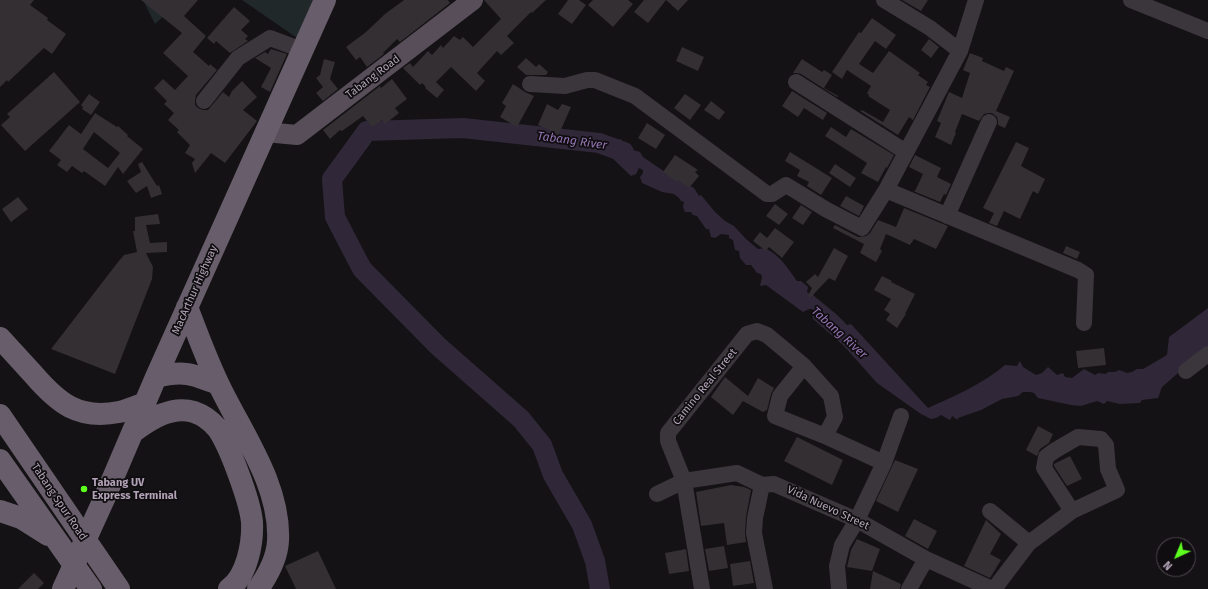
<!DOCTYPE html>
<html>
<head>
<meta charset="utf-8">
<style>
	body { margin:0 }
	#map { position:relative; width:1208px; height:589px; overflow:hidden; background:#141214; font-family:"Fira Sans",sans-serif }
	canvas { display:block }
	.north { position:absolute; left:1156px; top:537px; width:40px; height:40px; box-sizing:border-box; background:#0f0d0f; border:1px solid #504952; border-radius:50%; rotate:224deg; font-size:11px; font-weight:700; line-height:16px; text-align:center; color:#b1a2b6 }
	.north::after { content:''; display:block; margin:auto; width:14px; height:18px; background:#5eff1f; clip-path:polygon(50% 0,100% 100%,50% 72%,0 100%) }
</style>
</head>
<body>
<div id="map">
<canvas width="1208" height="589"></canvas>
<div class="north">N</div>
</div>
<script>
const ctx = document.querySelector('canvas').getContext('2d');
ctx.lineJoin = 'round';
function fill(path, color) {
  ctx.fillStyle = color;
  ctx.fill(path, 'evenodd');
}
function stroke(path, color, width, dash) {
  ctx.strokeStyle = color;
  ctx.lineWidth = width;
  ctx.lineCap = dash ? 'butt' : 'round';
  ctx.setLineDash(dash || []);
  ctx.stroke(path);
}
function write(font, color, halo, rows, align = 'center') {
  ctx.font = font + ' "Fira Sans",sans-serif';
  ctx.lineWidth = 3.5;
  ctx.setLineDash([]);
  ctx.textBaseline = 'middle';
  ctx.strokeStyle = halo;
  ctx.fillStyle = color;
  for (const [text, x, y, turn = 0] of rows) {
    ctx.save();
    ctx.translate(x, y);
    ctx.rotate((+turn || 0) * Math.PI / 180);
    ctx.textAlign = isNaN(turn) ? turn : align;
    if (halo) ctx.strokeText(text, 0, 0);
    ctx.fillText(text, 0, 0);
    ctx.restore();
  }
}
fill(new Path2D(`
	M143,0h38l-26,24z
	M242,0h73l-18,38z`), '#20282a');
fill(new Path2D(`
	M621,139l5,9 14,4 3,5 28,19 23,12 5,8 2,-1 14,17 10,9 9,5 12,13 12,10c15,-5 32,22 39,32h4l7,6 -1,5 3,2h2c12,11 25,19 35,31l4,-1 77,84c26,-12 55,-24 77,-43l12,1 3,-5 3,6 13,8 6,-2 6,-6 9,8 6,-2 2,4 7,1 12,-9 11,6 3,-2 8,1 2,-2h7l4,-2 8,3 5,-1 5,-3h6l24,-14 2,-18 39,-29v39l-46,40 -4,11 -16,2 -2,3 -20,1 -13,-3 -3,3 -7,-3 -16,5 -10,-1 -33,-7 -4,-5 -4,-1h-7l-5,4 -16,3 -21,11 -23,8v2l-6,-4 -2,4 -9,-5 -5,3 -5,1 -10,-5 -44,-31 -33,-37 -31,-27 -1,-6 2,-2 -1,-2h-4l-6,3 -37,-27 -6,1 2,-9 -1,-3 -4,-1 -6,-8h-5l-6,-7 -1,-7 -4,-1 -2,-10 -4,-2v-3l-8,-1 -6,4 -4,-1 -2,-8h-3l-9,-13 -4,-1 -2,-3h-6l-2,-5 1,-5 -3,-1 -2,-3 -5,-4 -12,-2 -20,-9 -2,-6 3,-4v-3l-4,-2 -3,6 -5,2 -24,-23 -8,-10z`), '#302739');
stroke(new Path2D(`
	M600,589l-5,-28 -13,-36 -29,-50 -11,-30 -21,-26 -83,-73 -76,-77 -27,-52 -3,-38 35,-48 96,-3 136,15 25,9`), '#302739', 20);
fill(new Path2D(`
	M0,0h34l-4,5 18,13 -1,2 19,14 -14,20 -8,-6 -36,34 -1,-2 -7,7z
	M141,0h57l-14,16 22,20 -13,16 16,14 1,-2 7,6 -21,25 -1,5v5l3,3 5,2h5l15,-18 6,5 3,-6 10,-10 15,16 -14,13 14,11 -32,42 -14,-10 -16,20 -3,-10 3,-4 -10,-6 5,-8 -13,-13 2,-2 -11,-10 6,-7 -10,-9 3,-3 -13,-13 9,-9 12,11 13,-14 -25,-23 19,-20z
	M404,0h44l2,3 -50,39 -3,-3 -14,14 1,1 -17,13 -7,-10 -4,3 -10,-13 20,-15 19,-18z
	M484,0h62l-14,13 -1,-1 -24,24 7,7 -13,12 -4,-4 -20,22 8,8 -9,10 -25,-24 -15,15 8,8 -7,8 -12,-10 1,-1 -4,-4 -2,2 -17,-17 7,-5 3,4 15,-16 4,4 9,-10 2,3 11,-12 6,4 3,-3 10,10 28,-28z
	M568,0h11l7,5 -14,19 -14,-10z
	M593,0h35l5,4 -20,23 -25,-22z
	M644,0h22l-18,23 -14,-11z
	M666,0h22l-10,11z
	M902,0h26l-7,11z
	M234,7l16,14 -9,9 7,6 -3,3 3,2 -18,12 -14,-12 -2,3 -7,-6z
	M872,18l24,17 -10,14 -11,-8 -16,23 14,9 16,-22 31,22 -2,2 10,7 -2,3 4,2 -17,33 -4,-3 -11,18 -38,-24 2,-1 21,12 7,-12 -22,-14 1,-1 -2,-2 4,-7 -24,-16 -5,9 -10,-7 27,-40 2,1z
	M929,39l10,8 -8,11 -10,-8z
	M682,47l22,10 -6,14 -22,-10z
	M271,49l16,5 -17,38 -9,-5 10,-19 -16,-10 10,-6 3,2z
	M970,53l13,5 -1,3 22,10 2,-4 8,4 -18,40 14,6 -5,11 -7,-3v-4l-1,-4 -5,-4h-4l-4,1 -5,7 -17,-7 -7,18 1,1 -5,12 -16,-8 6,-14 -4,-2 12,-29 13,6 8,-25 -7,-3z
	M526,58l10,9 3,-3 9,8 -2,3h-20l-9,-8z
	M324,59l11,3 -5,17 8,10 -15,12 -7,-8 7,-6 -7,-9 4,-3z
	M802,59l20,13 2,-2 8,5 -8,13 14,8 -1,1 -36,-23 -4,-1h-4z
	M54,72l26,30 -55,49 -24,-26 9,-8 -3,-3z
	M392,79l15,20 -12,9 4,5 -14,11 -3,-4 -10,7 -9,-11 -21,15 -2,-1 -10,9 -7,-9 57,-44 1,2z
	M513,84l12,8 9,4 -17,31 -17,-10 6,-11 -4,-3z
	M792,91l35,22 -4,7 -19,-12 -6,9 -16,-11z
	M89,94l11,8 -9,13 -9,-6 1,-2 -2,-2z
	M685,94l16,11 -11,15 -16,-12z
	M711,101l14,11 -6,8 -15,-10z
	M547,104l11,6 4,-6 9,3 -12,27 -21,-9z
	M95,113l22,14 1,-1 10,9 -1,1 16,13 -20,25 -5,-7 -13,19 -21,-15 -2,2 -10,-7 -5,6 -10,-7 4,-5 -12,-9 20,-26 12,9zM94,132l26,21 -12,15 -25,-19z
	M647,123l18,12 -9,14 -18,-11z
	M831,127l15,10 5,-8 43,26 -7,13 -1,-1 -8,15 -17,-9 6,-10 -42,-27z
	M1016,142l13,6 -8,18 24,13 -7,15 -5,-3 -13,28 -16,-8 -7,15 -8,-3 5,-10 -11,-5z
	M790,152l42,26 -11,17 -14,-9 2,-4 -12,-6 3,-6 -15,-9z
	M675,155l23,15 -3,2 4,4 -10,12 -11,-8 -1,2 -14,-10z
	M915,155l26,13 -4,9 14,7 -5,11 -2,-1 -4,8 -27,-11h2l8,-17 -14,-7z
	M142,162l15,24 2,-1 3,9 -11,4 -4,-12 -11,7 -9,-12 14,-9 -3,-8z
	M835,164l21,14 -6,9 -21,-14z
	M846,196l18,10 -5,10 -19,-10z
	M18,197l10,12 -17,13 -9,-13z
	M775,204l13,10 -9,11 -13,-9z
	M801,205l11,7 -9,13 -11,-7z
	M904,208l44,18 -12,23 -22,-10 -4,6 -24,-11 -6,15 2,2 -6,11 -16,-9 4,-9 -31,-16 2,-3 23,12 8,-1 4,-3 8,-13 18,7z
	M158,214l2,10 -14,1 4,18 17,-1v10l-21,1 7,14 -1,12 -37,95 -64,-25 67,-87 6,-7 13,-3 -4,-21h2v-14z
	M775,228l19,14 -12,16 -13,-11 -3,4 -13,-10 7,-9 7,6z
	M1066,246l14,6 -3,7 -14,-6z
	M834,248l14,8 -13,25 -6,-3 -19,20 -2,-2 4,-8 -6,-6 9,-8 3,3z
	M882,276l10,5 -1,1 24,12 -10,20h1l-9,14 -11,-8 4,-6 -6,-4 7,-11 -17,-9z
	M1104,348l2,17 -28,3 -2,-17z
	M725,377l23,19 10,-18 16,10 -3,6 -4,16 -4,2 -20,-11 -10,14 -22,-18z
	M1038,426l15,8 -4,9 -9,6 -3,7 -11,-6z
	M797,437l46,23 -11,25 -48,-24z
	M1070,456l12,23 -15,7 -13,-20v-2z
	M895,460l23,9 -20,43 -22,-11z
	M731,485l13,2 7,3 -5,27 -1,16 1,9 -19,3 -3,-22 -23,3 -5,-34z
	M914,519l23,12 -9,18 -23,-13z
	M986,520l15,14 -11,20 11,6 -11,18 -26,-12z
	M857,539l23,10 -8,22 -25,-4 4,-17z
	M724,546l4,22 -19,3 -4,-22z
	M686,549l3,22 -20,3 -4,-21z
	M318,551l18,38h-40l-11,-23z
	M750,561l4,22 -21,3 -3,-22z
	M873,571l28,13 -1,5h-30z
	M34,573l10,10 -6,6h-20z`), '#332f33');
stroke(new Path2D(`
	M884,0l46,28 30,23
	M1131,0l77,31
	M796,82l110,70
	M530,84l35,2 22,-6h8l40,16 132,98h5l14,-9 41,25 35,18 24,-38 74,-139 16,-51
	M204,101l34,-43 32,-20 32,12
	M886,190l192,80 8,5 -2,48
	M947,216l42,-94
	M804,366l-24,30 -5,20 50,20 59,27 17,-47
	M1186,371l22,-17
	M762,485l-7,33 -1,15 11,56
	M657,494l27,-13 53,-8 25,12 12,-1 83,36 69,39 66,30
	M990,511l39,32
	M702,589l-18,-108 -16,-40v-8l79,-99 10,-3 10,4 37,31 27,30 4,21 -10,19
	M839,589l-2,-23 5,-21 15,-25 27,-57
	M909,589l17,-30
	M994,589l35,-46 43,-32 45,-21 -9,-21 -2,-24 -5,-6 -23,-2 -24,14 -8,6 -2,11 28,43`), '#3b353c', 16);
stroke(new Path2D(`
	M265,132l32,3 176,-135`), '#574e59', 20);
stroke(new Path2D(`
	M187,307c10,26 19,51 31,76 23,49 63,102 60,158 -1,18 -10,34 -20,48
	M0,338c11,12 22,24 33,36 25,29 45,46 86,38 9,-2 18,-6 26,-9
	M156,377c27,-7 37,-3 62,7
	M0,415l119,174
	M133,432c17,-13 39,-27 61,-20 9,3 17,9 23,16 12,16 33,73 35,94 1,21 -5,54 -23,67
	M0,460l91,129
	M104,499l52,-122 169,-377
	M0,511l21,7 27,17`), '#685e6b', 22);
stroke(new Path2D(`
	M63,589l41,-90`), '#685e6b', 22);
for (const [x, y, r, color] of [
	[84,489,4,"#5eff1f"]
]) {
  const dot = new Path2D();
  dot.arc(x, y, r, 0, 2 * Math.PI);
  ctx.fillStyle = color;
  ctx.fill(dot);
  stroke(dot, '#0f0d0f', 1.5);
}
write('11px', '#b1a2b6', '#0f0d0f', [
	["Tabang Road",373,77,-37],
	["MacArthur Highway",195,290,-66],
	["Camino Real Street",705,387,-51],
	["Tabang Spur Road",59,502,56],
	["Vida Nuevo Street",828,508,25]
]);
write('bold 11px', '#b1a2b6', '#0f0d0f', [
	["Tabang UV",92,483],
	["Express Terminal",92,496]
], 'left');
write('italic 12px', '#9675b5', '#0f0d0f', [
	["Tabang River",572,141,8],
	["Tabang River",839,333,42]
]);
</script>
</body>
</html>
